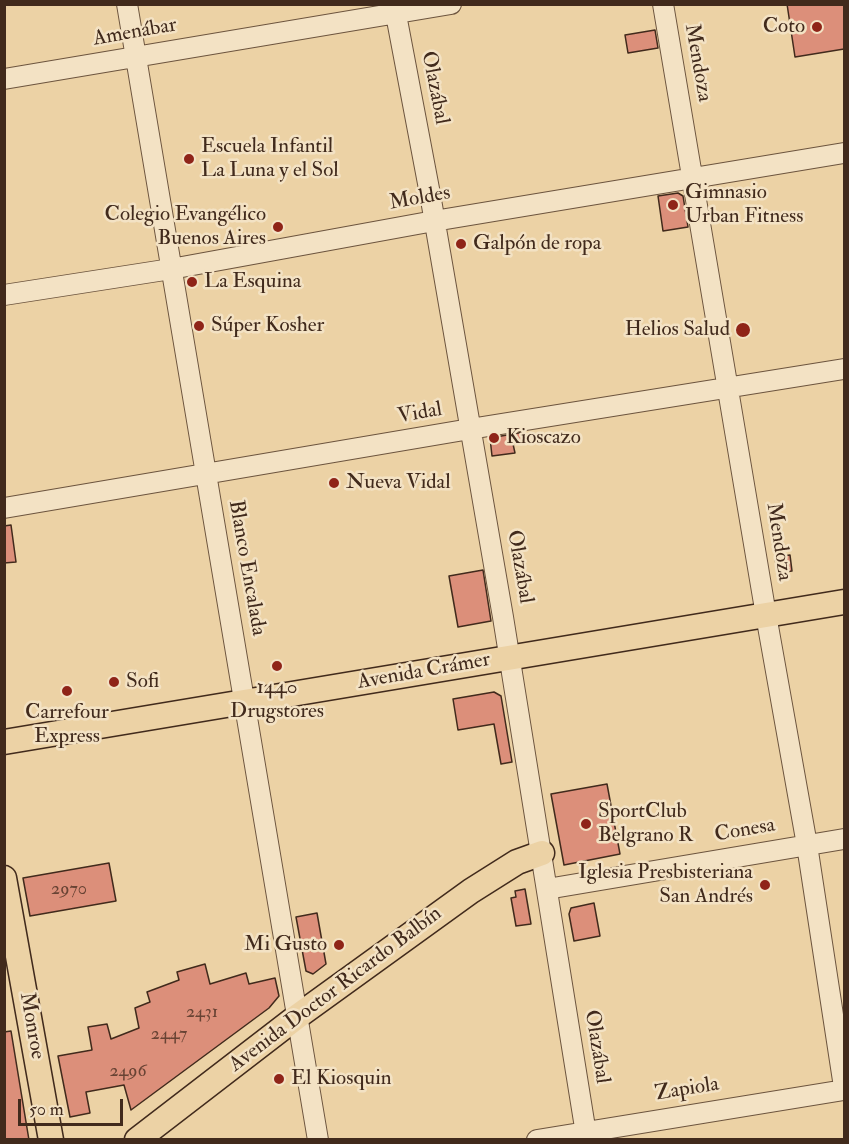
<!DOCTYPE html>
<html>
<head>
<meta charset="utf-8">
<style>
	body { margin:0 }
	#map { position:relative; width:849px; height:1144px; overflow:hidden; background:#ecd2a5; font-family:"IM FELL Double Pica",serif }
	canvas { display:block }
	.frame { position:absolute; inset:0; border:6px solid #412a1c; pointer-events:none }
	.scale { position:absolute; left:18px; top:1099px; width:105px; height:27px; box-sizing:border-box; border:3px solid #412a1c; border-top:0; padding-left:8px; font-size:18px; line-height:21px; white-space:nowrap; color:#412a1c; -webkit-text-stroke:4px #f3e2c4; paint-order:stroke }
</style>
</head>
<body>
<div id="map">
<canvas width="849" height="1144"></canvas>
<div class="frame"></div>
<div class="scale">50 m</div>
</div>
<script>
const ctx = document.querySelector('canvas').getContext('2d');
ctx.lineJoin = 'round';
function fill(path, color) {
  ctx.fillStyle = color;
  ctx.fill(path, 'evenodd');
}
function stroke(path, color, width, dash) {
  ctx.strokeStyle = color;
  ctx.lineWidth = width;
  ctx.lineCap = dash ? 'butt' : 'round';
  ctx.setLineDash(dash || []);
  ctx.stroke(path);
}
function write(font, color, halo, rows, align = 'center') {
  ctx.font = font + ' "IM FELL Double Pica",serif';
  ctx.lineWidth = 5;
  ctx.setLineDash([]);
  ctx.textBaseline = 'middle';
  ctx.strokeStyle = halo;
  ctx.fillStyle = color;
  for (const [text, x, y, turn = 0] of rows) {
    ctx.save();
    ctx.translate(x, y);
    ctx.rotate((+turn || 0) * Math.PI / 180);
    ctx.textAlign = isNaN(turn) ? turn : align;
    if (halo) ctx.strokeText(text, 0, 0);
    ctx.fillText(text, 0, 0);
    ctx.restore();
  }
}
const building = new Path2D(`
	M787,4h57v45l-49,8z
	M655,30l3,18 -30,5 -3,-18z
	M678,193l5,3 5,31 -25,4 -5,-35z
	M524,432l1,10 -12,2 2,9 -23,3 -2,-18z
	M11,525l5,37 -12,1v-37z
	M790,555l2,16 -8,1 -8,-7 -1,-8z
	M483,570l8,51 -33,6 -9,-51z
	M494,692l7,4 11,66 -11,2 -7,-40 -36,6 -5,-31z
	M607,784l13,70 -56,11 -13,-71z
	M109,863l7,38 -86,15 -7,-38z
	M525,889l6,35 -15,2 -5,-28 5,-1 -1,-6z
	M594,903l6,33 -26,5 -5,-27 2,-6z
	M317,913l9,51 -13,10 -7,-3 -10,-54z
	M205,964l5,20 36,-11 3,11 26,-6 4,18 -10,12 -138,102 -7,-25 -38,7 4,21 -20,4 -12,-61 34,-6 -4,-23 19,-3 4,15 28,-11 -4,-20 15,-6 -3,-10 32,-12 -2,-8z
	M11,1031l15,91 3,18h-25v-108z`);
fill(building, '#dc8f7a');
stroke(building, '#412a1c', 1.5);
const minor = new Path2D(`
	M127,4l191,1136
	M394,4l36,190 73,423 84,523
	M663,4l103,611 41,230 37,242
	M4,79l447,-75
	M4,295l167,-26 263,-48 410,-68
	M4,508l466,-79 374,-60
	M547,889l297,-50
	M537,1140l307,-50`);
const major = new Path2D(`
	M4,742l840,-140
	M4,878l47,262
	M137,1140l161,-124 173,-125 46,-29 25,-9`);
stroke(minor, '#6c543e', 22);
stroke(major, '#412a1c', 27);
stroke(minor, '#f3e2c4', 20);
stroke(major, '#ecd2a5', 24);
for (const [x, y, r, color] of [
	[817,27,6,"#8f2418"],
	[189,159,6,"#8f2418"],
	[673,205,6,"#8f2418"],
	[278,227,6,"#8f2418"],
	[461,244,6,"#8f2418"],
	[192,282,6,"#8f2418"],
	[199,326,6,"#8f2418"],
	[743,330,8,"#8f2418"],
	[494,438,6,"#8f2418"],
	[334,483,6,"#8f2418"],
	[277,666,6,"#8f2418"],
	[114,682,6,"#8f2418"],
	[67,691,6,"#8f2418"],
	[586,824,6,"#8f2418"],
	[765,885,6,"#8f2418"],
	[339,945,6,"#8f2418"],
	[279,1079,6,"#8f2418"]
]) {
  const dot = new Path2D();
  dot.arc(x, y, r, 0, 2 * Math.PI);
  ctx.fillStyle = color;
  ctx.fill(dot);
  stroke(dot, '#f3e2c4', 2);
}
write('18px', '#684334', null, [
	["2970",69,890],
	["2431",202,1013],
	["2447",169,1035],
	["2496",128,1072]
]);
write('21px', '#412a1c', '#f3e2c4', [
	["Coto",805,27,"right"],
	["Escuela Infantil",201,147],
	["La Luna y el Sol",201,171],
	["Gimnasio",685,193],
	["Urban Fitness",685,217],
	["Colegio Evangélico",266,215,"right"],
	["Buenos Aires",266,239,"right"],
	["Galpón de ropa",473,244],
	["La Esquina",204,282],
	["Súper Kosher",211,326],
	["Helios Salud",730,330,"right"],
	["Kioscazo",506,438],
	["Nueva Vidal",346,483],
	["Sofi",126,682],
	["1440",277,688,"center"],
	["Drugstores",277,712,"center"],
	["Carrefour",67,713,"center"],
	["Express",67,737,"center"],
	["SportClub",598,812],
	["Belgrano R",598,836],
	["Iglesia Presbisteriana",753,873,"right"],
	["San Andrés",753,897,"right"],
	["Mi Gusto",327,945,"right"],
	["El Kiosquin",291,1079]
], 'left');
write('21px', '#412a1c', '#f3e2c4', [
	["Amenábar",135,33,-10],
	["Mendoza",697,63,80],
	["Olazábal",434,88,79],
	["Moldes",420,199,-10],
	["Vidal",420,414,-10],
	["Mendoza",778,542,81],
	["Olazábal",519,567,80],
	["Blanco Encalada",246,568,80],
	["Avenida Crámer",424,672,-10],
	["Conesa",745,831,-10],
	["Avenida Doctor Ricardo Balbín",336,990,-37],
	["Monroe",31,1026,80],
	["Olazábal",596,1047,81],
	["Zapiola",687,1090,-9]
]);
</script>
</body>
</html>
